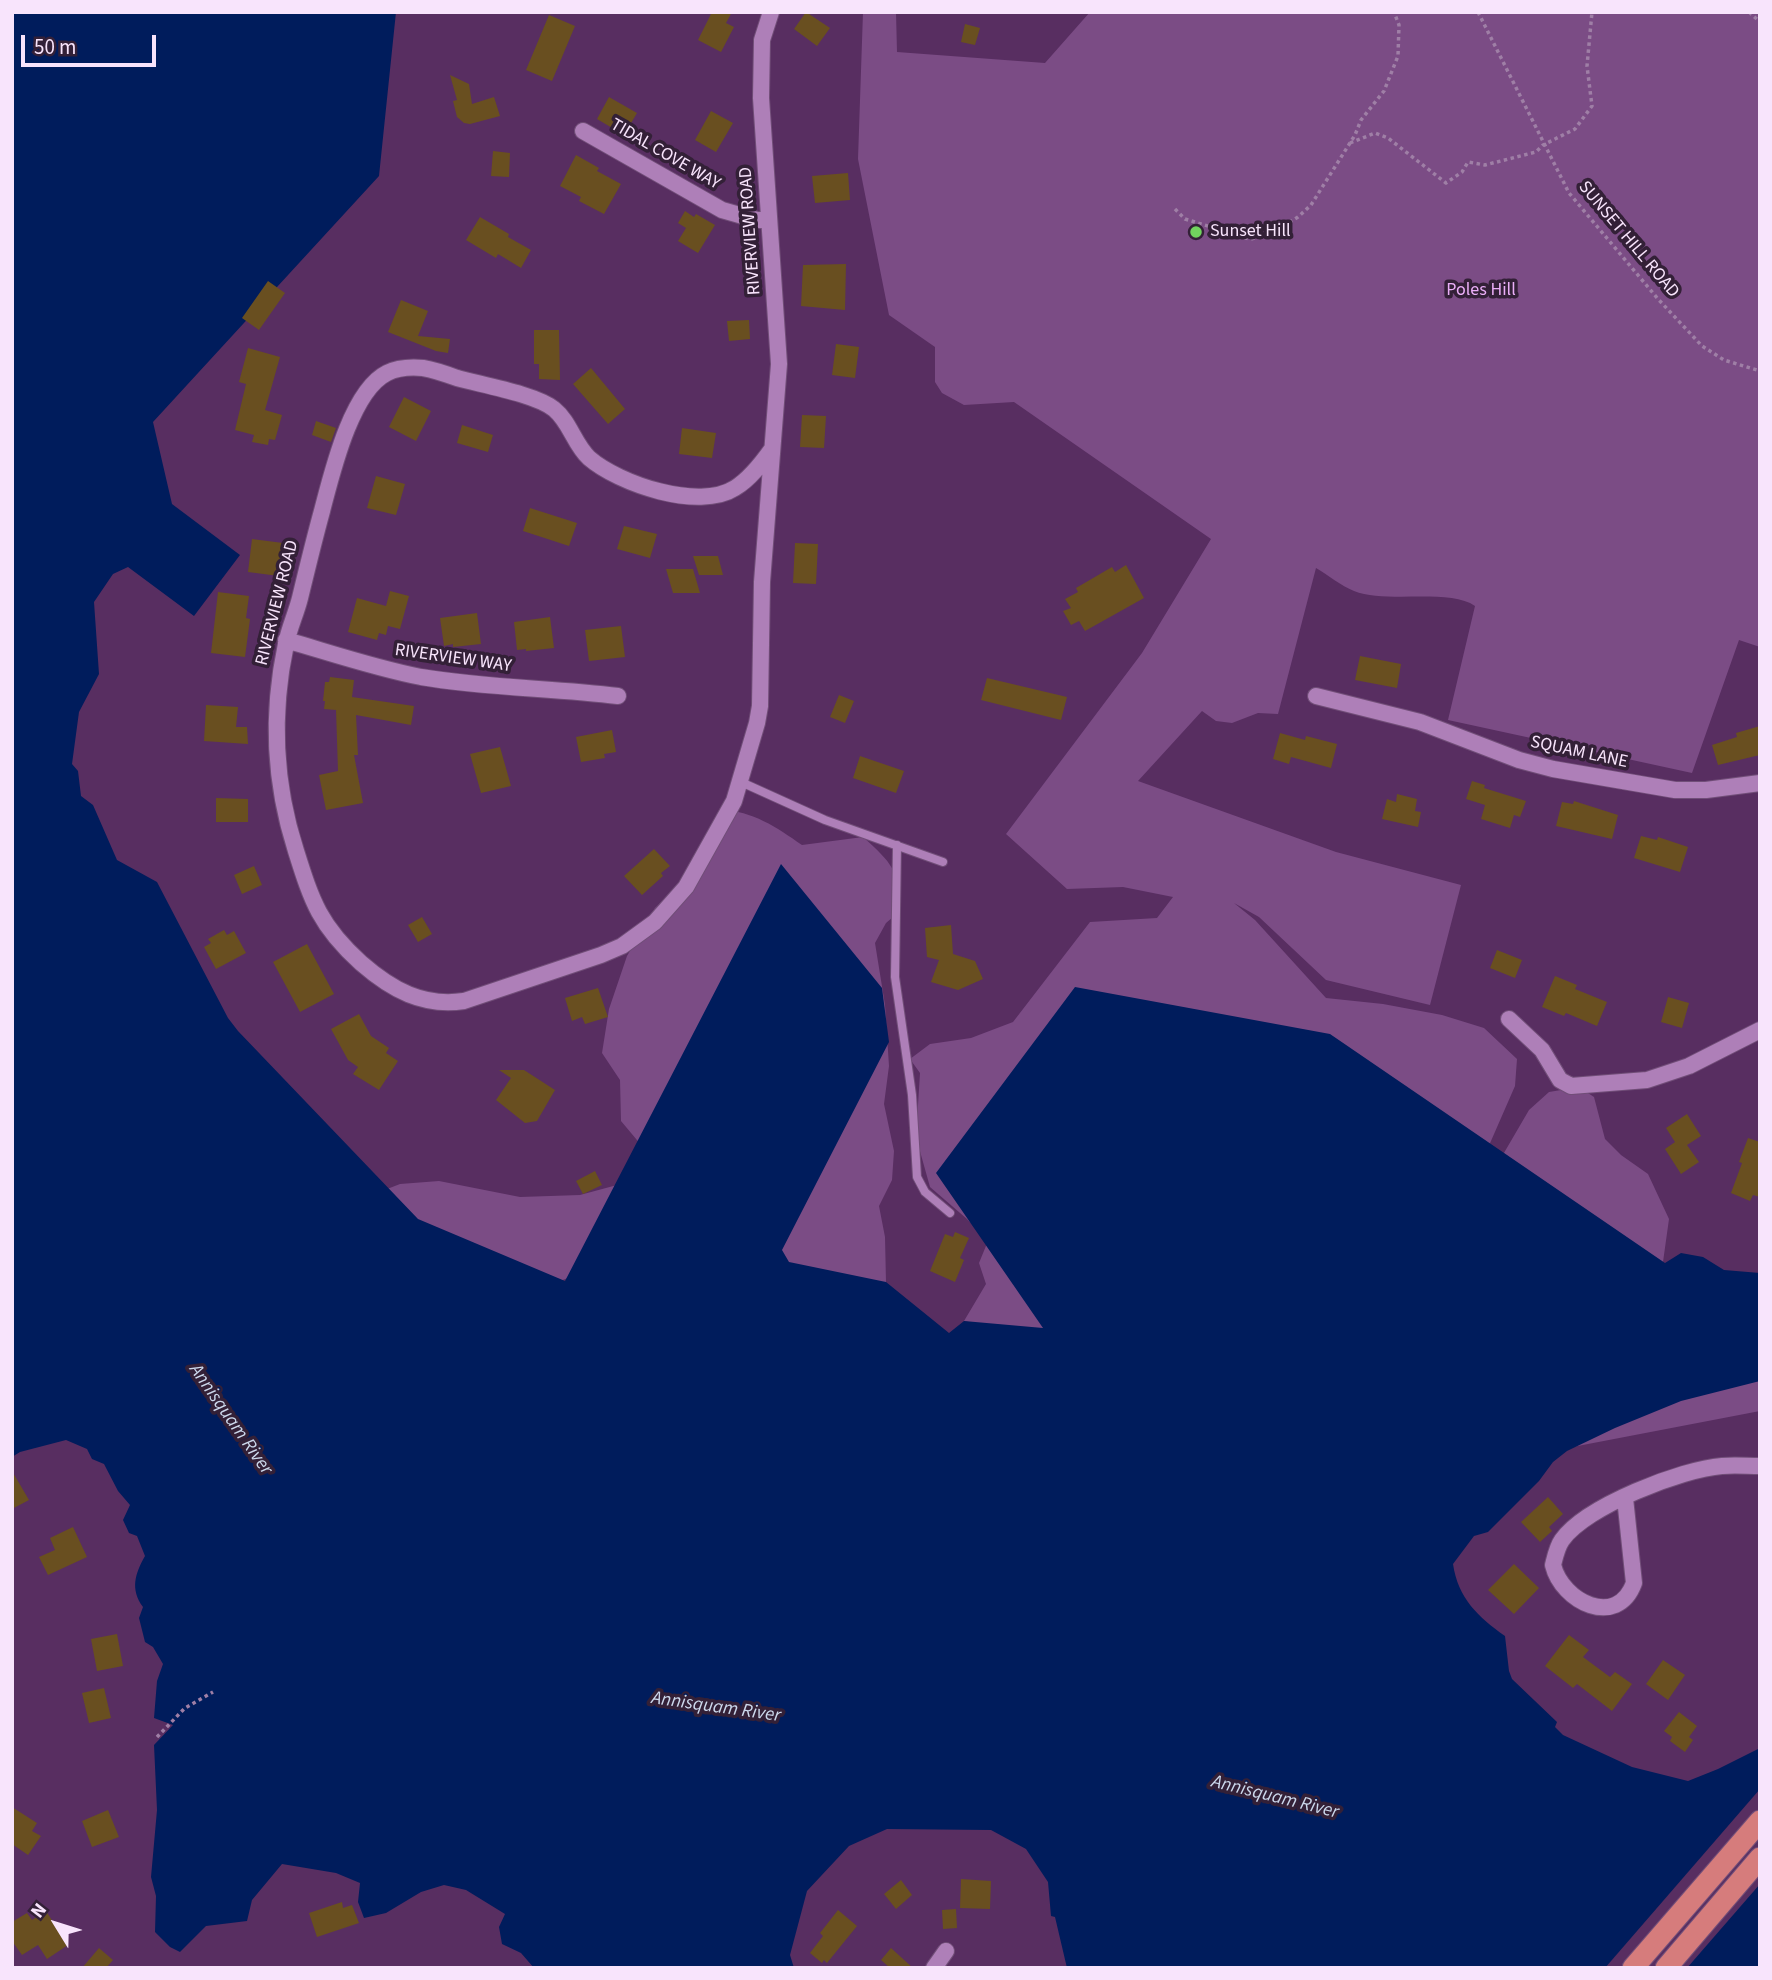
<!DOCTYPE html>
<html>
<head>
<meta charset="utf-8">
<style>
	body { margin:0 }
	#map { position:relative; width:1772px; height:1980px; overflow:hidden; background:#582e61; font-family:"Source Sans 3",sans-serif }
	canvas { display:block }
	.frame { position:absolute; inset:0; border:14px solid #f8e4fc; pointer-events:none }
	.north { position:absolute; left:21px; top:1889px; width:70px; height:70px; -webkit-text-stroke:5px #332037; paint-order:stroke; rotate:308deg; font-size:19px; font-weight:700; line-height:28px; text-align:center; color:#f8e4fc }
	.north::after { content:''; display:block; margin:auto; width:24px; height:32px; background:#f8e4fc; clip-path:polygon(50% 0,100% 100%,50% 72%,0 100%) }
	.scale { position:absolute; left:21px; top:35px; width:135px; height:32px; box-sizing:border-box; border:4px solid #f8e4fc; border-top:0; padding-left:9px; font-size:21px; line-height:24px; white-space:nowrap; color:#f8e4fc; -webkit-text-stroke:5px #332037; paint-order:stroke }
</style>
</head>
<body>
<div id="map">
<canvas width="1772" height="1980"></canvas>
<div class="frame"></div>
<div class="north">N</div>
<div class="scale">50 m</div>
</div>
<script>
const ctx = document.querySelector('canvas').getContext('2d');
ctx.lineJoin = 'round';
function fill(path, color) {
  ctx.fillStyle = color;
  ctx.fill(path, 'evenodd');
}
function stroke(path, color, width, dash) {
  ctx.strokeStyle = color;
  ctx.lineWidth = width;
  ctx.lineCap = dash ? 'butt' : 'round';
  ctx.setLineDash(dash || []);
  ctx.stroke(path);
}
function write(font, color, halo, rows, align = 'center') {
  ctx.font = font + ' "Source Sans 3",sans-serif';
  ctx.lineWidth = 7;
  ctx.setLineDash([]);
  ctx.textBaseline = 'middle';
  ctx.strokeStyle = halo;
  ctx.fillStyle = color;
  for (const [text, x, y, turn = 0] of rows) {
    ctx.save();
    ctx.translate(x, y);
    ctx.rotate((+turn || 0) * Math.PI / 180);
    ctx.textAlign = isNaN(turn) ? turn : align;
    if (halo) ctx.strokeText(text, 0, 0);
    ctx.fillText(text, 0, 0);
    ctx.restore();
  }
}
fill(new Path2D(`
	M863,12h33l1,40 148,11 45,-51h670v635l-21,-7 -47,133 -244,-53 27,-114c-26,-18 -89,-2 -121,-15 -13,-5 -26,-16 -38,-23l-38,146 -20,-1 -26,10 -16,-2 -14,-10 -64,70 198,71 125,33 -31,120 -104,-25 -67,-63 -25,-14 21,17 71,78 57,6 59,11 42,13 33,31 -2,27 -38,87 24,-15 28,-48 20,-18 30,-5 15,10 11,42 16,16 27,19 21,45 -6,43 -8,2 105,32v115l-198,38 -598,-128 22,-37 -7,-21 9,-22 -21,-22 -37,-32 -14,-50 4,-64 -10,-14 20,-15 41,-6 42,-16 77,-100 67,-4 16,-21 -50,-10 -56,2 -61,-55 136,-181 69,-114 -197,-137 -50,3 -22,-12 -7,-11v-35l-46,-32 -31,-156z
	M721,810c32,1 55,17 81,35l61,-8c28,25 38,35 37,74l-14,12 -11,20 10,62 4,61 -5,38 10,47 -2,29 -13,26 6,31 1,45 -19,4 -286,-13 -34,13 -104,-24 -61,-71 18,-7 39,-3 81,16 60,-2 37,-10 35,-27 -31,-37 -1,-41 -18,-27 7,-44 18,-53 28,-48 30,-28z`), '#7b4c85');
fill(new Path2D(`
	M12,12h384l-17,164 -226,246 19,82 68,51 -46,61 -66,-49 -15,7 -19,28 5,72 -20,38 -7,52 6,7 3,25 12,9 24,55 40,22 71,136 10,13 180,188 147,62 216,-417 101,124 7,54 -107,208 7,12 97,20 63,51 15,-12 79,7 -107,-155 139,-186 255,47 335,229 16,-10 22,4 21,13 36,3v108l-79,20 -66,27 -48,23 -14,11 -14,19 -51,51 -14,4 -21,28c5,34 25,53 52,72l4,35 3,8 45,43 -2,5 8,8 69,32 56,14 30,-12 42,-21v220h-693l-12,-51 -4,-1 -3,-34 -22,-33 -35,-19 -104,-1 -38,17 -42,45 -17,64 4,13h-260l-13,-15 -19,-9 -3,-17 6,-13 -39,-24 -22,-5 -23,7 -35,21 -22,5 -6,-16 2,-19 -24,-10 -54,-9 -30,36 -5,21 -41,5 -26,26 -10,-5 -15,-15 1,-36 -5,-19 6,-67 -3,-65 19,-20 -19,-7 3,-37 6,-17 -10,-17 -8,-5 -6,-24 4,-11c-13,-18 -8,-33 2,-51l-8,-20 -8,-3 -6,-13 7,-15 -12,-14 -14,-27 -12,-5 -5,-10 -21,-9 -46,12 -8,5z`), '#001c5c');
fill(new Path2D(`
	M1760,1789v95l-73,84h-82z`), '#582e61');
fill(new Path2D(`
	M712,12h20l-6,11 8,4 -13,25 -23,-12z
	M806,12l24,16 -13,18 -23,-17z
	M549,15l26,11 -23,55 -26,-11z
	M965,24l15,4 -5,17 -14,-3z
	M450,75l19,9 3,20 22,-7 6,19 -30,8 -6,-1 -7,-6 -4,-16 4,-1z
	M609,97l28,16 -13,22 -27,-16z
	M711,111l22,12 -17,29 -21,-12z
	M493,151l17,2 -1,24 -18,-1z
	M576,155l23,13 -2,3 24,13 -17,30 -25,-13 2,-4 -21,-11z
	M848,173l2,27 -35,3 -3,-27z
	M685,211l9,6 2,-3 19,11 -17,28 -20,-12 8,-13 -8,-5z
	M480,217l29,17 -1,3 23,13 -10,18 -23,-14 -2,4 -30,-18z
	M846,264l-1,46 -44,-4 2,-41z
	M268,281l17,12 -26,37 -17,-12z
	M401,300l27,11 -10,25 32,3 -2,14 -12,-2 -48,-19z
	M749,320l1,19 -21,2 -2,-20z
	M534,330h25l1,50 -21,-1v-15h-5z
	M836,344l23,3 -4,31 -23,-3z
	M248,348l32,9 -15,53 17,5 -7,25 -6,-1 -1,6 -16,-3 2,-7 -19,-5 11,-46 -7,-2z
	M591,368l34,41 -17,15 -35,-40z
	M404,397l27,14 -15,30 -27,-14z
	M802,415l24,1 -2,32 -24,-1z
	M316,421l20,7 -5,14 -19,-7z
	M462,425l31,10 -5,17 -31,-9z
	M682,428l34,5 -4,25 -33,-4z
	M376,476l29,8 -9,31 -29,-7z
	M530,508l47,15 -8,23 -46,-15z
	M624,526l33,8 -7,24 -33,-9z
	M252,539l31,4 -4,33 -31,-4z
	M795,543l23,1 -2,40 -23,-1z
	M693,556h25l5,19h-24z
	M1126,565l18,33 -59,33 -6,-10 -8,4 -8,-14 8,-3 -6,-9 13,-7 -2,-4 36,-21 3,5z
	M666,569h27l7,24h-27z
	M390,591l19,5 -9,33 -12,-3 -2,9 -7,-2 -2,7 -29,-8 9,-34 29,8z
	M218,592l31,4 -3,22 4,1 -5,38 -34,-4z
	M477,613l4,31 -28,3v-3l-9,2 -4,-28z
	M550,617l4,31 -28,3v-2l-9,1 -3,-28z
	M621,626l4,31 -36,4 -4,-31z
	M1360,656l41,8 -4,24 -42,-8z
	M330,677l24,3 -2,17 62,9 -3,19 -55,-10 2,40h-4l9,48 -37,7 -7,-35 19,-4 -2,-61 -12,-1 1,-8h-2l2,-19h4z
	M987,678l80,19 -6,23 -80,-20z
	M839,695l15,6 -9,22 -15,-6z
	M206,705l32,2 -2,20h11l1,17 -44,-3z
	M1760,726v29l-42,10 -6,-20 25,-8 -1,-4z
	M612,730l4,22 -12,2 1,4 -24,4 -5,-25z
	M1280,733l25,7 1,-4 31,8 -6,24 -40,-11 -2,7 -16,-5z
	M500,747l11,39 -30,7 -11,-39z
	M860,756l44,15 -8,22 -43,-15z
	M1472,781l13,4 -1,3 42,13 -6,16 -6,-2 -4,13 -29,-9 4,-14 -19,-6z
	M1397,794l20,5 -2,12 6,1 -3,15 -36,-8 5,-20 9,3z
	M216,798l32,1v23h-32z
	M1574,801l44,14 -6,24 -56,-13 6,-24 11,2z
	M1641,836l16,4 1,-3 30,10 -8,25 -46,-14z
	M654,849l16,17 -9,7 2,3 -21,19 -18,-19z
	M254,866l8,19 -20,9 -8,-19z
	M422,917l10,17 -14,8 -10,-17z
	M951,925l2,29 22,7 8,18 -25,11 -27,-8 8,-22 -12,-3 -2,-29z
	M224,930l3,5 7,-4 12,22 -30,16 -12,-22 7,-4 -3,-4z
	M307,944l27,50 -34,18 -27,-50z
	M1497,950l25,10 -7,18 -25,-10z
	M1555,976l22,9 -2,4 32,13 -10,24 -31,-13 -2,3 -22,-9z
	M598,988l10,29 -23,7 -3,-7 -10,4 -7,-23z
	M1668,997l21,6 -7,25 -21,-6z
	M359,1014l12,22 18,12 -3,5 12,8 -19,29 -26,-16 5,-7 -10,-7 -17,-31z
	M499,1070h25l31,20 -18,31 -12,2 -29,-23 15,-22z
	M1687,1114l14,22 -14,9 12,17 -18,12 -16,-25 10,-7 -9,-14z
	M1748,1138l12,4v55l-7,-2 -3,6 -19,-8 11,-30 -3,-1z
	M595,1171l7,14 -19,9 -7,-13z
	M955,1232l14,6 -9,20 4,2 -9,22 -25,-11 15,-37 8,3z
	M12,1471l17,29 -17,9z
	M1548,1497l15,17 -14,13 3,4 -12,11 -19,-20z
	M73,1527l14,30 -39,18 -9,-18 16,-7 -5,-12z
	M1514,1564l25,24 -25,26 -26,-24z
	M117,1634l6,32 -26,5 -6,-32z
	M1569,1635l20,15 -6,7 27,20 5,-5 17,12 -20,27 -35,-27 -4,4 -28,-22z
	M1663,1660l22,15 -17,25 -22,-16z
	M104,1688l7,30 -22,5 -7,-30z
	M1679,1712l18,14 -8,11 4,3 -8,12 -15,-11 2,-4 -8,-6z
	M12,1807l25,16 -5,8 9,5 -13,19 -16,-11z
	M108,1810l11,27 -27,10 -10,-26z
	M961,1879l30,2 -1,28 -30,-1z
	M901,1880l11,15 -16,14 -12,-15z
	M342,1902l1,6 9,-3 7,18 -42,14 -8,-24z
	M956,1909l1,19 -14,1 -1,-19z
	M838,1910l19,16 -30,37 -3,-3 -2,3 -12,-10 13,-17 -3,-3z
	M46,1911l22,34 -21,14 -9,-14 -16,10 -10,-14v-19l15,-9 5,7z
	M99,1948l14,12 -7,8h-24z
	M891,1948l22,20h-23l-9,-8z`), '#694f20');
const service = new Path2D(`
	M741,782l84,38 118,42
	M897,845l-2,132 17,118 5,82 8,15 25,21`);
const minor = new Path2D(`
	M771,12l-9,28 -1,58 18,266 -17,218 -2,124 -3,17 -23,78 -48,86 -31,35 -33,24 -21,9 -137,46c-41,6 -72,-11 -103,-38 -41,-37 -49,-61 -65,-112 -22,-68 -25,-137 -10,-207 3,-16 10,-30 14,-46 7,-29 14,-58 22,-87 10,-38 29,-120 65,-138 10,-5 25,-6 36,-5 12,2 23,6 34,10 25,7 78,16 97,31 16,13 20,35 35,49 30,26 110,53 146,30 15,-9 27,-25 37,-39
	M583,131l139,79 35,10h12
	M286,640c45,13 89,28 135,37 64,11 132,11 197,19
	M1316,696l104,26 99,38 34,9 122,21h31l54,-7
	M1509,1019l33,31 18,30 11,6 76,-6 42,-14 71,-36
	M1625,1498l9,85c-17,46 -72,19 -81,-18 2,-8 4,-18 9,-25 24,-34 120,-71 160,-74 12,-1 25,0 38,0
	M934,1968l12,-17`);
const motorway = new Path2D(`
	M1633,1968l127,-147
	M1666,1968l94,-110`);
stroke(service, '#714e78', 10);
stroke(minor, '#714e78', 18);
stroke(motorway, '#714e78', 23);
stroke(new Path2D(`
	M1478,12l91,181 89,106 44,47 22,14 36,11
	M1749,12l11,10
	M1350,143l25,-10 13,5 58,45 16,-11 6,-10 17,3 51,-13 7,-7 32,-16 17,-23 -5,-40 5,-54
	M1175,209l10,10 36,11 6,5 24,4 23,-7 24,-15 13,-12 44,-70 6,-15 23,-29 14,-35 1,-31 -5,-13
	M157,1737l28,-29 28,-16`), '#9f7fa6', 3.5, [3.5, 3.5]);
stroke(service, '#ae7fb8', 8);
stroke(minor, '#ae7fb8', 16);
stroke(motorway, '#d67c7c', 21);
for (const [x, y, r, color] of [
	[1196,232,7,"#71d35e"]
]) {
  const dot = new Path2D();
  dot.arc(x, y, r, 0, 2 * Math.PI);
  ctx.fillStyle = color;
  ctx.fill(dot);
  stroke(dot, '#332037', 2.5);
}
write('18px', '#f8e4fc', '#332037', [
	["TIDAL COVE WAY",665,155,30],
	["RIVERVIEW ROAD",751,231,-94],
	["SUNSET HILL ROAD",1628,240,50],
	["RIVERVIEW ROAD",278,603,-76],
	["RIVERVIEW WAY",453,659,8],
	["SQUAM LANE",1579,753,12]
]);
write('18px', '#f8e4fc', '#332037', [
	["Sunset Hill",1210,232]
], 'left');
write('18px', '#ebaef8', '#332037', [
	["Poles Hill",1481,291]
]);
write('italic 19px', '#ccd8ec', '#332037', [
	["Annisquam River",230,1420,55],
	["Annisquam River",716,1708,8],
	["Annisquam River",1275,1798,14]
]);
</script>
</body>
</html>
